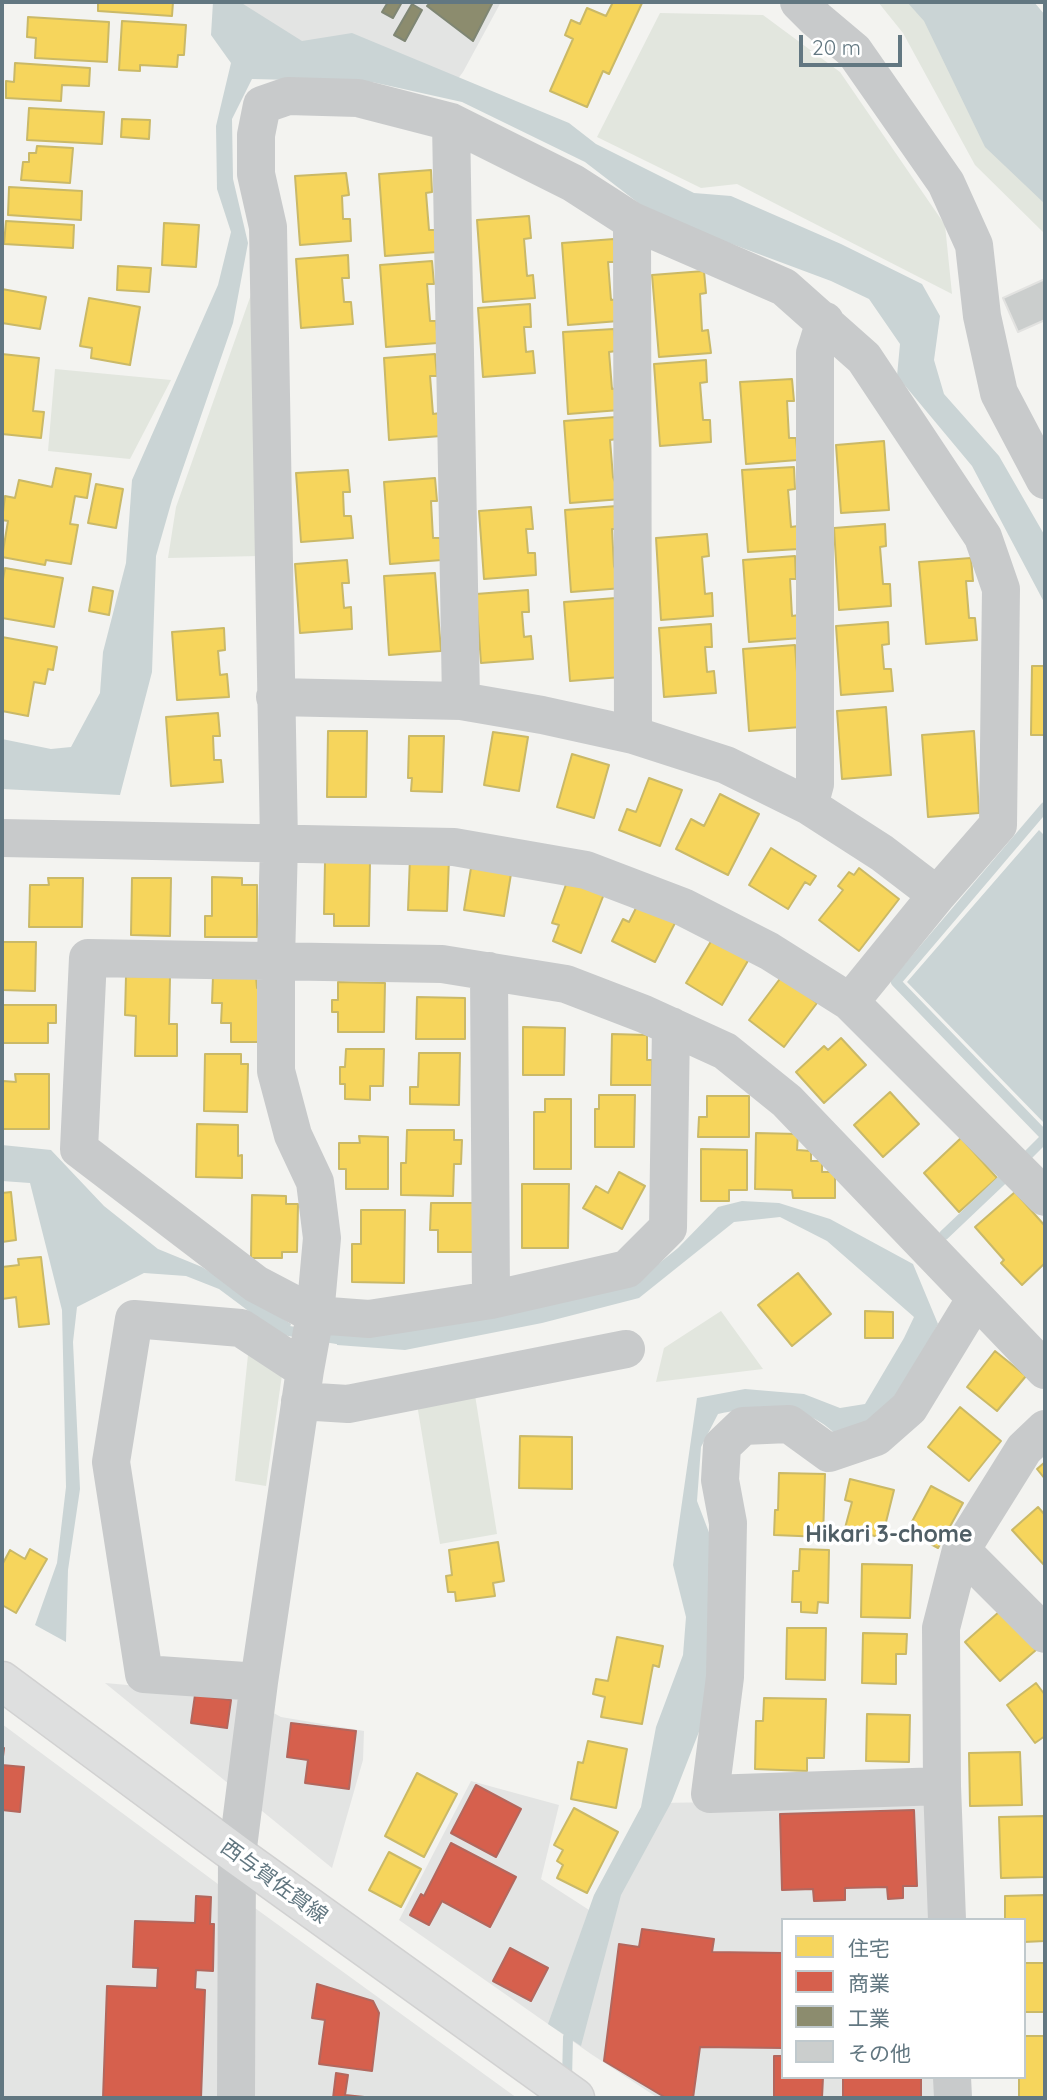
<!DOCTYPE html>
<html>
<head>
<meta charset="utf-8">
<style>
	body { margin:0 }
	#map { position:relative; width:1047px; height:2100px; overflow:hidden; background:#f3f3f0; font-family:Quicksand,"Noto Sans JP",sans-serif }
	canvas { display:block }
	.frame { position:absolute; inset:0; border:4px solid #627781; pointer-events:none }
	.legend { position:absolute; left:781px; top:1918px; width:245px; height:161px; box-sizing:border-box; background:#fff; border:2px solid #c0c9cd; margin:0; padding:9px 12px; list-style:none; font-size:21px; color:#627781 }
	.legend li { display:flex; align-items:center; gap:14px; height:35px }
	.legend b { width:35px; border:2px solid #c0c9cd }
	.scale { position:absolute; left:799px; top:35px; width:103px; height:32px; box-sizing:border-box; border:4px solid #627781; border-top:0; padding-left:9px; font-size:21px; line-height:24px; white-space:nowrap; color:#627781; -webkit-text-stroke:5px #fff; paint-order:stroke }
</style>
</head>
<body>
<div id="map">
<canvas width="1047" height="2100"></canvas>
<div class="frame"></div>
<ul class="legend">
<li><b style="height:19px;background:#f6d55c"></b>住宅</li>
<li><b style="height:19px;background:#d6604d"></b>商業</li>
<li><b style="height:19px;background:#8c8c6e"></b>工業</li>
<li><b style="height:19px;background:#cbcecd"></b>その他</li>
</ul>
<div class="scale">20 m</div>
</div>
<script>
const ctx = document.querySelector('canvas').getContext('2d');
ctx.lineJoin = 'round';
function fill(path, color) {
  ctx.fillStyle = color;
  ctx.fill(path, 'evenodd');
}
function stroke(path, color, width, dash) {
  ctx.strokeStyle = color;
  ctx.lineWidth = width;
  ctx.lineCap = dash ? 'butt' : 'round';
  ctx.setLineDash(dash || []);
  ctx.stroke(path);
}
function write(font, color, halo, rows, align = 'center') {
  ctx.font = font + ' Quicksand,"Noto Sans JP",sans-serif';
  ctx.lineWidth = 7;
  ctx.setLineDash([]);
  ctx.textBaseline = 'middle';
  ctx.strokeStyle = halo;
  ctx.fillStyle = color;
  for (const [text, x, y, turn = 0] of rows) {
    ctx.save();
    ctx.translate(x, y);
    ctx.rotate((+turn || 0) * Math.PI / 180);
    ctx.textAlign = isNaN(turn) ? turn : align;
    if (halo) ctx.strokeText(text, 0, 0);
    ctx.fillText(text, 0, 0);
    ctx.restore();
  }
}
fill(new Path2D(`
	M222,2h279l-38,70 -12,16 -209,-40z
	M105,1683l135,12 41,22 83,14 -1,29 -31,108z
	M2,1724l220,163 4,211h-224z
	M471,1781l88,24 -18,74 59,38 56,-114 274,-4 4,121h-151v157h156l1,21h-282l-67,-44 -192,-134z
	M248,1903l269,195h-266z`), '#e3e4e3');
fill(new Path2D(`
	M878,2h58l109,168v64l-70,-69 -72,-132z
	M660,13l103,2 77,57 105,153 7,69 -215,-110 -36,4 -104,-51z
	M259,272v284l-91,2 8,-51z
	M55,369l116,11 -41,79 -82,-8z
	M721,1311l42,58 -107,13 8,-34z
	M249,1345l33,30 -16,111 -31,-5z
	M475,1395l22,139 -57,10 -23,-140z`), '#e2e6de');
fill(new Path2D(`
	M213,2h27l62,39 50,-8 217,90 27,21 98,49 37,3 110,48 81,40 18,32 -6,44 10,34 55,62 46,80v68l-73,-138 -75,-90 3,-32 -31,-45 -38,-18 -177,-66 -69,-53 -123,-60 -90,-20 -120,-3 -20,40 1,60 15,64 -15,80 -61,177 -16,56 -4,116 -32,123 -118,-6v-50l49,10 20,-2 29,-54 3,-41 23,-89 6,-83 86,-195 13,-53 -14,-43 -1,-63 15,-63 -20,-28z
	M907,2h127l11,13v189l-60,-57 -61,-126z
	M1039,830l6,6v288l-138,-142z
	M2,1145l49,5 53,56 54,43 44,18 89,57 -5,15 -67,-50 -33,-13 -42,-3 -67,34 -4,35 7,147 -12,81 -2,72 -31,-17 22,-62 9,-76 -4,-177 -32,-127 -28,-2z
	M742,1201l37,2 51,16 83,45 25,60 -41,75 -28,26 -34,9c-29,-31 -78,-29 -117,-20l-17,33 -4,54 16,42 -2,158 -39,100 -51,94 -40,151 -33,-22 46,-129 47,-88 15,-80 27,-72 3,-38 -13,-52 24,-167 48,-9 59,5 36,14 25,-4 39,-66 10,-21 -87,-76 -47,-24 -46,5 -95,76 -97,25 -137,27 -68,-5 -1,-11 295,-48 47,-38 40,-41z`), '#cad4d5');
const homes = new Path2D(`
	M98,2h75l-1,14 -74,-5z
	M613,2l29,1 -33,71 -6,-3 -16,36 -37,-16 23,-52 -8,-4 6,-15 9,4 7,-16 19,8z
	M28,17l81,5 -2,40 -72,-4 1,-20 -9,-1z
	M122,21l64,4 -2,30h-6l-1,12 -37,-2v6l-21,-1z
	M15,63l75,5 -1,18 -27,-1 -1,16 -55,-3v-17l8,1z
	M29,108l75,4 -2,32 -75,-4z
	M122,119l28,1 -1,19 -28,-2z
	M37,146l36,2 -3,35 -49,-3 2,-18h6v-9h7z
	M431,170l1,22 -6,1 3,37h7l1,22 -52,4 -6,-82z
	M346,173l3,22 -7,1 1,23h7l1,22 -51,4 -5,-69z
	M9,187l73,4 -1,29 -73,-5z
	M529,216l2,22 -7,1 3,37 6,-1 2,23 -52,4 -6,-82z
	M6,221l68,4 -1,23 -69,-4z
	M164,223l35,2 -3,42 -34,-2z
	M614,239l1,23h-7l3,38 7,-1 1,22 -51,4 -6,-82z
	M348,255l1,23h-7l2,24h7l2,22 -52,4 -5,-69z
	M432,261l2,23h-7l3,37h6l2,22 -52,4 -6,-82z
	M118,266l33,2 -2,24 -32,-2z
	M704,271l2,22 -6,1 2,37 6,-1 3,23 -52,4 -7,-82z
	M2,289l44,8 -6,32 -38,-6z
	M89,298l51,9 -10,58 -39,-7 1,-10 -12,-2z
	M530,304l1,23h-7l2,25 7,-1 2,22 -52,4 -5,-69z
	M614,329l2,22 -7,1 3,37 7,-1 1,22 -52,4 -5,-82z
	M2,354l37,4 -6,53 11,1 -3,26 -39,-4z
	M435,354l2,22h-7l3,38 7,-1 1,23 -52,4 -5,-82z
	M706,360l1,22 -7,1 3,37h7l1,22 -51,4 -6,-82z
	M792,379l2,22h-7l2,37h7l2,22 -52,4 -6,-82z
	M616,417l1,22 -7,1 3,37 9,22 -52,4 -6,-82z
	M884,441l5,69 -48,3 -5,-68z
	M794,467l1,22 -7,1 3,37 7,-1 1,23 -51,3 -6,-82z
	M56,468l35,6 -4,24 -12,-2 -5,28 8,1 -7,39 -25,-4 -1,5 -43,-8 6,-36 -6,-1 3,-24 10,2 4,-18 33,7z
	M348,470l2,22h-7l1,24h7l2,22 -52,4 -5,-69z
	M435,478l2,23h-6l2,37h7l2,22 -52,4 -6,-82z
	M96,484l27,5 -7,39 -28,-5z
	M617,506l1,23h-6l2,37 9,22 -52,4 -6,-82z
	M531,507l2,22h-7l2,24h7l1,22 -52,4 -5,-68z
	M885,524l1,22 -6,1 3,37h7l1,22 -52,4 -5,-82z
	M707,534l2,22 -7,1 3,37 7,-1 1,23 -52,4 -5,-82z
	M795,556l1,23h-6l2,37 7,-1 2,23 -52,4 -6,-82z
	M971,558l2,23h-7l3,37h6l2,22 -51,4 -7,-82z
	M347,560l2,23h-7l2,25 7,-1 1,22 -52,4 -5,-69z
	M5,568l58,10 -9,49 -52,-9v-33z
	M435,573l6,78 -52,4 -5,-79z
	M93,587l20,4 -4,24 -20,-4z
	M528,590l1,22h-7l2,25 7,-1 2,23 -52,4 -5,-69z
	M616,598l6,79 -52,4 -6,-79z
	M888,622l1,22 -7,1 2,24h7l2,22 -52,4 -5,-69z
	M711,624l1,23h-7l2,25 7,-1 2,22 -52,4 -5,-69z
	M224,628l1,22 -7,1 2,24 7,-1 2,23 -52,3 -5,-68z
	M2,637l55,10 -4,23 -5,-1 -3,15 -11,-2 -6,34 -26,-5z
	M795,645l6,82 -52,4 -6,-82z
	M1032,666h13v69h-14z
	M886,707l5,68 -49,4 -5,-68z
	M218,713l2,23h-7l1,24h7l2,22 -52,4 -5,-69z
	M328,731h39l-1,66h-39z
	M974,731l5,82 -51,4 -6,-82z
	M493,732l35,5 -9,54 -35,-6z
	M409,736h35l-2,56 -31,-1 1,-13h-4z
	M572,754l37,11 -15,53 -37,-11z
	M649,778l33,12 -22,56 -41,-16 8,-21 9,3z
	M720,794l39,20 -31,61 -52,-26 15,-30 13,7z
	M771,848l45,28 -6,9 -5,-3 -17,27 -39,-24z
	M410,857l39,1 -2,53 -39,-1z
	M325,862h45l-1,64h-35v-12h-10z
	M471,868l40,6 -7,42 -40,-6z
	M859,868l40,31 -40,52 -40,-31 24,-30 -5,-4 11,-14 5,3z
	M212,877l30,1v7h15v52h-52v-21h7z
	M48,878h35l-1,49h-53l1,-42h19z
	M132,878h39l-1,58 -39,-1z
	M568,879l36,15 -23,59 -28,-12 6,-16 -7,-2z
	M638,904l37,19 -20,39 -43,-21 11,-22 6,3z
	M713,938l36,21 -27,46 -36,-22z
	M2,942h34l-1,49 -33,-1z
	M126,976l44,1 -1,47h8v32h-42l1,-40 -11,-1z
	M213,976l43,1 1,11 6,-1 -1,55h-31v-19h-10l1,-20h-10z
	M782,976l35,27 -33,44 -35,-27z
	M338,982l47,1 -1,49h-46v-20h-6v-12h6z
	M417,997l48,1v41h-49z
	M2,1005h54v18h-8v20h-46z
	M523,1027l42,1 -1,47h-41z
	M612,1034l35,1v25h5v25h-41z
	M841,1038l25,27 -42,38 -28,-31 28,-26 4,4z
	M346,1049h38l-1,37h-13v14l-25,-1v-15h-5v-17h5z
	M419,1053h41l-1,52 -49,-1v-17h8z
	M205,1054h36v10h7l-1,48 -43,-1z
	M15,1074h34v55h-47l1,-48 13,1z
	M890,1092l29,32 -36,33 -29,-32z
	M599,1095h36l-1,52h-39v-38h4z
	M707,1096h42v41h-51l1,-20h8z
	M545,1099h26v70h-37v-57h11z
	M197,1124l41,1v31l4,-1v23l-46,-1z
	M407,1130h47v10h8l-1,24h-7l-1,32 -52,-1v-32h5z
	M756,1133l42,1 -1,16 14,1v10h11v11h13v26h-42l-1,-8 -37,-1z
	M359,1136l29,1v52h-42v-20h-7v-26h21z
	M961,1138l36,40 -38,34 -35,-39z
	M701,1149l46,1v40h-18v11h-28z
	M619,1172l26,14 -23,43 -39,-21 13,-22 12,7z
	M522,1184h47l-1,64h-46z
	M11,1192l5,48 -14,2v-49z
	M1015,1192l30,34v37l-23,22 -21,-22 3,-3 -29,-33z
	M252,1195l34,1v8h12l-1,48h-15v6h-31z
	M431,1203h42v49h-35v-22h-8z
	M361,1210h44l-1,73 -52,-1v-38h9z
	M41,1257l8,67 -30,3 -3,-30 -14,2v-32l17,-2 -1,-6z
	M798,1273l33,41 -39,32 -34,-41z
	M865,1311l28,1v26h-28z
	M995,1351l31,25 -29,35 -30,-24z
	M960,1407l41,34 -32,40 -41,-34z
	M520,1436l52,1v52l-53,-1z
	M1045,1462v17l-8,-10z
	M779,1473l46,1 -2,63 -49,-2 1,-25h3z
	M850,1479l44,11 -12,48 -37,-10 7,-26 -7,-2z
	M931,1486l32,17 -25,45 -31,-17z
	M1038,1507l7,8v51l-33,-36z
	M498,1542l6,39 -11,2 2,13 -39,5 -1,-9h-7l-2,-16 6,-1 -3,-25z
	M30,1549l17,10 -31,54 -14,-8v-40l8,-15 15,9z
	M800,1549l29,1 -1,53 -10,-1 -1,11 -16,-1v-10h-9l1,-31h6z
	M862,1564l50,1 -2,53 -49,-1z
	M1000,1611l36,39 -36,31 -35,-39z
	M787,1628h39l-1,52 -39,-1z
	M863,1633l44,1 -1,20h-10v30l-34,-1z
	M617,1637l46,9 -4,21 -6,-2 -11,59 -41,-7 4,-20 -12,-3 3,-15 12,2z
	M1036,1683l9,12v41l-10,7 -28,-38z
	M764,1698l62,1 -2,59h-17v13l-52,-2 1,-48h7z
	M867,1714l43,1 -1,47 -43,-1z
	M588,1741l39,8 -11,59 -45,-9 7,-37 5,1z
	M1020,1752l2,53 -52,1 -1,-53z
	M417,1773l40,21 -33,63 -39,-21z
	M574,1808l44,24 -31,61 -30,-15 6,-13 -6,-4 6,-11 -9,-5z
	M1044,1816l1,61 -44,1 -2,-61z
	M389,1852l32,17 -20,38 -32,-17z
	M1045,1895v46l-21,1v-22h-19v-24z
	M1024,1963h21v49h-21z
	M1024,2036h21v62h-26v-21h5z`);
fill(homes, '#f6d55c');
stroke(homes, '#cab967', 2);
const shops = new Path2D(`
	M195,1695l36,5 -4,28 -36,-5z
	M291,1723l65,8 -7,58 -44,-6 3,-23 -21,-3z
	M2,1748h2l-2,17 22,2 -4,45 -18,-2z
	M476,1785l45,24 -25,48 -45,-24z
	M914,1810l3,76h-14v12l-15,1 -1,-12 -42,1v12l-31,1 -1,-12 -31,1 -2,-76z
	M451,1843l65,34 -26,50 -48,-26 -13,24 -19,-10 11,-21 3,2z
	M196,1896l15,1 -1,27h4l-1,47 -17,-1 -1,19 10,1 -4,108h-98l4,-112 50,2 1,-20 -25,-1 2,-46 60,2z
	M642,1929l72,10 -2,13 71,1v95l-83,-1 -7,51h-27l-62,-37 15,-117 20,3z
	M510,1948l38,20 -17,33 -38,-20z
	M317,1984l56,17 6,12 -7,58 -53,-7 6,-44 -13,-2z
	M774,2056h9v21h40l-1,21h-48z
	M336,2073l12,2 -3,20 29,3h-41z
	M843,2077h78v21h-78z`);
fill(shops, '#d6604d');
stroke(shops, '#b3675d', 2);
const industry = new Path2D(`
	M388,2h14l-9,16 -11,-6z
	M431,2h62l-20,39 -46,-35z
	M412,4l10,6 -17,31 -11,-6z`);
fill(industry, '#8c8c6e');
stroke(industry, '#7f8674', 2);
stroke(new Path2D(`
	M1045,807l-149,175 149,154
	M1028,1155l17,-17
	M944,1235l59,-56
	M289,1331l48,8
	M567,2080l1,-43`), '#cad4d5', 10);
const building = new Path2D(`
	M1045,279v41l-27,12 -15,-34z`);
fill(building, '#cbcecd');
stroke(building, '#e2e2e0', 2);
const primary = new Path2D(`
	M2,1681l235,174 338,243`);
stroke(primary, '#d1d1d1', 41);
stroke(new Path2D(`
	M799,2l17,17 38,32 92,132 28,62 8,71 17,77 46,87
	M451,122l10,579
	M632,221l1,514
	M275,697l186,4 81,14 91,20 93,30 83,41 73,47 55,42
	M809,806l6,-22v-431l10,-32
	M2,838l452,9 132,23 97,37 86,44 81,51 195,195
	M489,971l2,329
	M671,1026l-3,202 -41,41 -136,31 -122,19 -54,-4 -59,-31 -177,-135 9,-191 354,6 124,20 78,30 81,37 62,50 258,269
	M300,1401l48,3 278,-55
	M961,1550l84,84
	M259,1682l-115,-8 -33,-212 23,-143 107,9 64,42
	M942,1786l-232,8 15,-117 3,-154 -8,-43 2,-34 21,-20 46,-2 40,29 47,-16 33,-29 67,-110
	M947,1920l-5,-134 -1,-158 20,-78 63,-101 21,-20
	M952,2077l1,21
	M236,2098l1,-243 22,-173 46,-312 10,-55 7,-77 -7,-56 -22,-47 -17,-64v-111l3,-117 -11,-616 -12,-53v-39l6,-30 26,-9 70,2 93,24 122,61 59,38 152,66 80,71 119,179 18,52 -3,236 -61,70 -87,107`), '#c8cacb', 38);
stroke(primary, '#dedfdf', 38);
write('21px', '#627781', '#fff', [
	["西与賀佐賀線",274,1882,36]
]);
write('bold 23px', '#505f66', '#fff', [
	["Hikari 3-chome",889,1535]
]);
</script>
</body>
</html>
